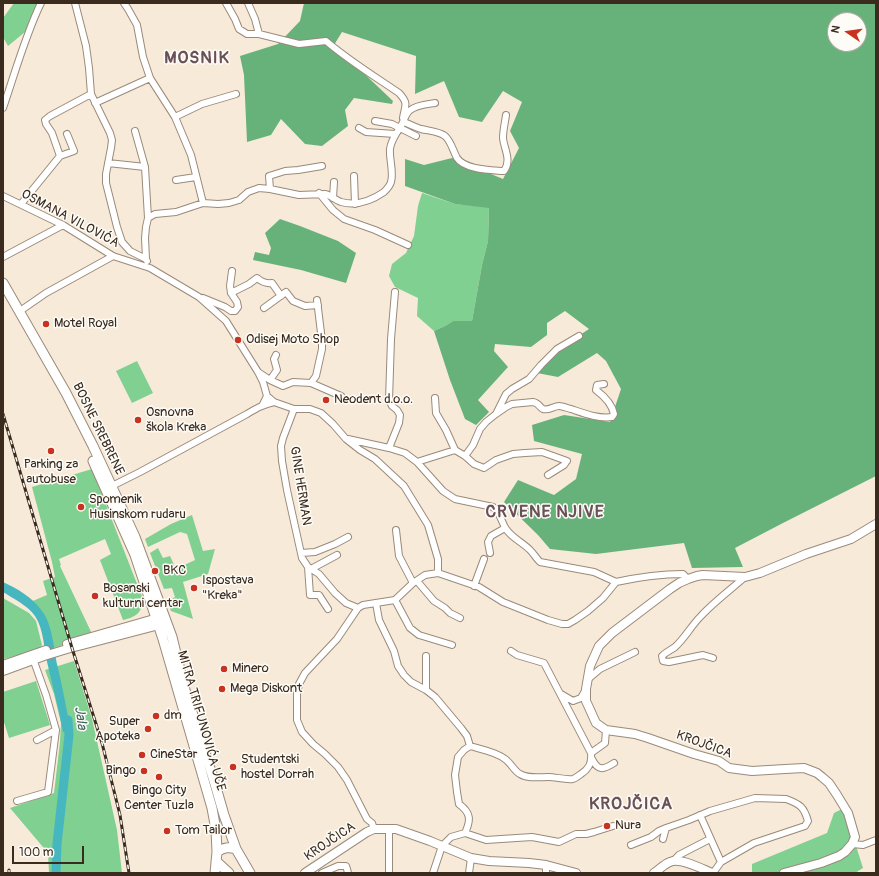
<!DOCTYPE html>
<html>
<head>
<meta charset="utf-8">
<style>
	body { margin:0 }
	#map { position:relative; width:879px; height:876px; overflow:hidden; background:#f8ead8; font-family:Pangolin,sans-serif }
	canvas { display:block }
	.frame { position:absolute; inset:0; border:4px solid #3b2a1e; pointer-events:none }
	.north { position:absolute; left:827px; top:12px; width:40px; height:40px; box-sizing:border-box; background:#fdfcf7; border:1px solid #afa8a0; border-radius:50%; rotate:283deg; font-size:11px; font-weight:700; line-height:16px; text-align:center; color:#3b2a1e }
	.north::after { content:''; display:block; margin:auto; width:14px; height:18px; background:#c8321e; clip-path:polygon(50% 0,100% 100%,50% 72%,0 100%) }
	.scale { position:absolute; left:12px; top:846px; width:72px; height:18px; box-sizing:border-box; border:2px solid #3b2a1e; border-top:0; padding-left:5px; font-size:12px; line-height:14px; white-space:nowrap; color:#3b2a1e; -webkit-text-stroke:3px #fdfcf7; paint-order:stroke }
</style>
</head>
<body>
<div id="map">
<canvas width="879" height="876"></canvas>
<div class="frame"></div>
<div class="north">N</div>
<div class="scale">100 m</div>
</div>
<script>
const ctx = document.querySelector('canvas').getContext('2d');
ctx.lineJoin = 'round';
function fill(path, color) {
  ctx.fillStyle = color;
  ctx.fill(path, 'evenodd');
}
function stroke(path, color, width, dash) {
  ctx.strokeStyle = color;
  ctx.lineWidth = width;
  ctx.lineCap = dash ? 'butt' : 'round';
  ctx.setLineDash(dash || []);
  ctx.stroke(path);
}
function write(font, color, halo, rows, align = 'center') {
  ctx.font = font + ' Pangolin,sans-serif';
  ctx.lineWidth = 3;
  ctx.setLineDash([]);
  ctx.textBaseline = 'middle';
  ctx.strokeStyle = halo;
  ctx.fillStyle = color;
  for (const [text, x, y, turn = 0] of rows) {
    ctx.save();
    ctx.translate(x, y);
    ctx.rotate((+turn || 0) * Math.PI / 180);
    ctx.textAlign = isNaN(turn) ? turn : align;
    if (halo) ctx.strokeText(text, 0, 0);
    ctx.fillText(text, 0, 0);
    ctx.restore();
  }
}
fill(new Path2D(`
	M14,3h24l-13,29 -17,14 -4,-7h-1v-21z
	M422,193l33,11 34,3 -1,34 -6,24 -10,56h-19l-8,5 -11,5 -17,-15 1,-18 -23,-11 -6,-11 3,-12 14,-11 8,-17 4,-30z
	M137,361l16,32 -21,10 -16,-32z
	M92,469l51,130c-1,14 -7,18 -20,21l-23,-60 11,-6 -6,-15 -46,20 2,6 -1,1 33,70 -43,13 -6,-25 -16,-21 19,-8 -4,-14 12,-4 -3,-15 -20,-75z
	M192,515l11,36 12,-2 -7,25 -25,8 10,37 -22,-8 -4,-9 8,-5 -3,-9 -8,1 -14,-36 8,-5 5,10 7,-2 6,13 19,-9 -8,-26 -7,-2 -32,15 -3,-8 26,-15z
	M3,598l26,15 7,8 6,24 -3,4 -35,10z
	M74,661l18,58 25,111 5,43h-73l-1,-20 -38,-45 44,-15 6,-51 1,-19 -7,-29 -9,-24z
	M36,681l14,44 -41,13 -6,-19v-27z
	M844,808l19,60 -8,5h-103v-9l75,-31 7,-20z`), '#7fd091');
fill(new Path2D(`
	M304,3h572v473l-93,47 -48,25 8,19 -51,1 -8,-25 -88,11 -46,-5 -12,-14 -34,-33 14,-22 36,15 22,-16 6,-25 -48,-13 -2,-16 32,-10 46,7 11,-33 -15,-28 -9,-8 -39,24 -21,-4 23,-25 29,-19 -24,-18 -18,12v12l-16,12 -36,-3 -1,7 14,16 -30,33 11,12 -13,13 -11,-6 -15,-39 -16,-49 11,-5 8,-5h19l10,-56 6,-24 1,-33 -34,-4 -50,-18v-27l19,6 28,-7 51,21 16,-31 -9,-17 12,-29 -19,-11 -21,31 -23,-5 -15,-36 -29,13 1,-38 -74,-24 -8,13 59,56 -1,3 -38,-6 -9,12 3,16 -26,20 -17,-2 -24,-25 -10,16 -24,7 -3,-67 -4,-19 38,-12 22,-23zM835,20h24v24h-24z
	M280,219l20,7 38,15 18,12 -10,30 -45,-13 -48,-10 2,-8 14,3 2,-7 -6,-15z`), '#67b27b');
fill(new Path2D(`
	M3,582c15,7 29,15 39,29 10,13 12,37 15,53 5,22 10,44 13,67l-7,1c-4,-22 -10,-44 -15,-66 -4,-15 -4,-37 -13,-50 -8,-11 -21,-17 -32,-24z`), '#46b6bf');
stroke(new Path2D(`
	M56,873l1,-29 12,-109 -1,-15`), '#46b6bf', 9);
const minor = new Path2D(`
	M75,3l11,43 3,22 2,26 19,39 2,7 -1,8 -5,26v9l11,44 5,15 8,9 16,8 1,2
	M124,3l4,6 9,16 6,32 7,21 25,39 16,38 12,48
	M226,3l9,16 4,10 8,5h12l40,10 27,-3c22,19 48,35 73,52 10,11 6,12 4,25
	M248,3l7,16 4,15
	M95,103l55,-25
	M3,108c12,-35 22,-72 38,-105
	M175,117l27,-13 34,-10
	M375,121l17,3 24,12
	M404,122c5,2 11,5 17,7 8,2 17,2 24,7 6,5 8,15 12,22 7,11 31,12 44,13h3c8,-11 0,-22 -1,-33 0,-8 2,-15 3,-23
	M359,128l7,4 29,2
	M135,131l10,36 3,51
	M60,156l14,-5 -7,-17
	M108,163l37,4
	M354,176l1,28
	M176,180l20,-3
	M270,189l-1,-13 16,-5 13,-1 24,-4
	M319,193l14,17 11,9 31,11 33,15
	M3,196l60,29 50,31 37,12 49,29 27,24 32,51 5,10 4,14 -4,8
	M333,198l1,-16
	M21,204l39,-48 -8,-23 -6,-9 -1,-4 5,-4 41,-22
	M3,257l60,-32
	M146,259l-1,-21 1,-11 2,-9 7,-4 21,-2 27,-9 15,1 11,-1 10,-3 9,-8 11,-4 11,1 29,6 26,-1c6,1 10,6 16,8 15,4 30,-1 43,-10 3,-3 6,-6 7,-10 3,-10 -2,-23 -1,-33 1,-10 8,-17 12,-25 2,-4 4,-10 7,-13 6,-6 19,-7 26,-8
	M232,271l-2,15 1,7 18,-9 8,-6c5,4 9,6 15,5l9,13
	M203,298l22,9 6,4h4l3,-4 -1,-5 -6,-9
	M264,308l22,-16 7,9 12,5 13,-1
	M20,311l26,-18 67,-37
	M258,372l12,8 13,6 10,-4 18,1 5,-7 6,-27v-8l-5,-41
	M270,380l7,-10 -3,-11 2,-4
	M311,383l30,13
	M267,396l7,6 20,7h16l11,4 12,11 13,15 14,11 15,9 29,27 24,39 10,34v14l41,14 24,15 45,18 14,4h6l7,-4 13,-9 15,-13 13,-16
	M435,398l1,15 10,17 9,20
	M294,409l-11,29 -2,8 1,15 5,29 15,68 6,9 11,7 16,19 11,10 12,5
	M496,414l10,-7 6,-3 21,-2c6,1 6,5 10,7 5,2 11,-3 16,-3 3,0 8,2 12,3 12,4 27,10 41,8l2,-3c-2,-10 -10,-18 -18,-24l1,-5 7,-1
	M348,439l41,9 16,5 12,9 26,29 12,8 38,8c8,6 8,15 13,22 6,9 16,13 24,21 4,4 6,8 10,12l54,10 22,10
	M389,448l10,-25 1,-8 -3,-5 -5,-4 -3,-6 2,-61 4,-47
	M465,456l8,-11 7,-16 6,-7 10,-8 10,-20 6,-5 17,-10 12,-14 16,-16 22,-13
	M417,462l38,-12 10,6 9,8 10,4 12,-8 17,-6 12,-1 17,-1 25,9 -1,1 -2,3 -16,10
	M112,486l28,-14 107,-58c10,-6 15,-9 27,-12
	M396,530l3,26 14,27
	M301,553l14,-1 20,-8 13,-7
	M490,553l-2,-11 3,-6 14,-8
	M308,567l2,28h9l9,14
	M311,569l26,-14
	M417,581l17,20 11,7 5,5 10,5
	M616,582c23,-5 44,-8 67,-8l5,5
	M474,586l10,-27
	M395,600l15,28 9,7 33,10
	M376,603l3,17 15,31 4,15 6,9 7,7 15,8 9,7 26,31 6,8 3,10
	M713,658l-10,-3 -34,7 -6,-1 -1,-5c4,-4 9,-6 13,-9 10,-9 16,-21 26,-31 13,-14 29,-26 44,-39
	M587,680l13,-11 35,-17
	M426,690v-34
	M561,694l12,7 8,-3 5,-9
	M37,740l19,-10
	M591,753l14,-10 1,-13
	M592,759c6,12 11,11 22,4
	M17,801l31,-9 8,-62 -10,-35 -14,-39
	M700,815l21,47
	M374,829l-2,-6 -5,-4 -20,-39 -9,-13 -13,-13 -12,-10 -11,-12 -5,-12v-26l2,-10 6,-11 32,-34 21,-31 5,-3 32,-5 18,-17 12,-8 13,-2
	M389,829v44
	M465,833l21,7 46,-3 27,5 17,-8h10l8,-2 19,-6
	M663,839l3,-11 23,-8 21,-9 45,-13 31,1c14,5 18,8 22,22l-3,5 -51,17 -33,19 -8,11
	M852,844l11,1 13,-5
	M631,845l20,-8 8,-6 7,-3
	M673,861l6,-6 31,-16
	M322,873l16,-7h8l1,3 1,4
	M433,873l9,-27 9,-9 14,-4c6,-13 6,-20 -6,-29l-2,-12 -2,-17 3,-18 6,-7 6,-4c10,3 27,6 35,13 6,4 9,12 15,15 8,5 20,3 28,3 8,0 17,3 25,2 3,-1 5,-3 8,-5 8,-5 11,-11 10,-21l-47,-90 -27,-8 -6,-4
	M469,873l2,-15
	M546,873v-8`);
const secondary = new Path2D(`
	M67,644l94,-27
	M3,665l43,-15
	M3,671l41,-15 23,-7 96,-25
	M305,873l62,-41 7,-3h22l34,12 41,17 18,3 40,2 17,2 30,8
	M654,873c5,-3 10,-9 16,-11 10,-5 32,7 42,11
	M784,873l37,-10 18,-7 6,-4 7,-8 3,-7 -7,-24 -11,-18 -8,-12 -7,-6 -5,-4 -13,-5 -19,1 -33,2 -23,-3 -10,-7 -25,-7 -46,-16 -13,-4 -29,-4 -10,-7 -10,-22v-12l4,-23 9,-20 13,-13 58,-44 9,-6 9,-4 9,-3 6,-1 42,2 15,-4 46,-19 45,-15 25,-15`);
const primary = new Path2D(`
	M3,283l63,110 27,53 42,91 37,100 13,53 30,94 9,31 12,34 14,24
	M93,461l42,94 28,84 49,169 4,22 1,22 -2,21
	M217,852c7,-5 12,-5 19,-3
	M216,861l13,12`);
stroke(minor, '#9a8a7b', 8);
stroke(secondary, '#9a8a7b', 10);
stroke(primary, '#9a8a7b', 11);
stroke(minor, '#fff', 6);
stroke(secondary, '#fff', 8);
stroke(primary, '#fff', 9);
const rail = new Path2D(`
	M3,414l69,234 30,95 18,72 9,58
	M9,870v3`);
stroke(rail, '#3b2a1e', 3);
stroke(rail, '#fdfcf7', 1.5, [4.5]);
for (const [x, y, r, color] of [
	[46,324,4,"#c8321e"],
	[238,340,4,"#c8321e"],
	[326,400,4,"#c8321e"],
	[138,420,4,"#c8321e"],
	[51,451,4,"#c8321e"],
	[81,507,4,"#c8321e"],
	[155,571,4,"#c8321e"],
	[194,588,4,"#c8321e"],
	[95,596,4,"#c8321e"],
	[224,669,4,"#c8321e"],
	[222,689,4,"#c8321e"],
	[156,716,4,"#c8321e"],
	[148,729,4,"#c8321e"],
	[142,755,4,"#c8321e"],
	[233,767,4,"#c8321e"],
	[144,771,4,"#c8321e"],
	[159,777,4,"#c8321e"],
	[607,826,4,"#c8321e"],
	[167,831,4,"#c8321e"]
]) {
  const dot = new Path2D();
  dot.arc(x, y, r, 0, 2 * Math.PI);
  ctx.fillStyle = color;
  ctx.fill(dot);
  stroke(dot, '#fdfcf7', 1.5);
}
write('13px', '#3b2a1e', '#fdfcf7', [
	["OSMANA VILOVIĆA",70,219,28],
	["BOSNE SREBRENE",98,429,64],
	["GINE HERMAN",300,486,81],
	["MITRA TRIFUNOVIĆA UČE",201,721,74],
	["KROJČICA",704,745,20],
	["KROJČICA",330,842,-34]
]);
write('13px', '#3b2a1e', '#fdfcf7', [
	["Motel Royal",54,324],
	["Odisej Moto Shop",246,340],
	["Neodent d.o.o.",334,400],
	["Osnovna",146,413],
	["škola Kreka",146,428],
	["Parking za",51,465,"center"],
	["autobuse",51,480,"center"],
	["Spomenik",89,500],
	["Husinskom rudaru",89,515],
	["BKC",163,571],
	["Ispostava",202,581],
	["\"Kreka\"",202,596],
	["Bosanski",103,589],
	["kulturni centar",103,604],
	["Minero",232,669],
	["Mega Diskont",230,689],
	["dm",164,716],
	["Super",140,722,"right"],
	["Apoteka",140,737,"right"],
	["CineStar",150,755],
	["Studentski",241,760],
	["hostel Dorrah",241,775],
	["Bingo",136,771,"right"],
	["Bingo City",159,791,"center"],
	["Center Tuzla",159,806,"center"],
	["Nura",615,826],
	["Tom Tailor",175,831]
], 'left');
write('italic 14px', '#3f625e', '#fdfcf7', [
	["Jala",80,718,83]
]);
ctx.letterSpacing = '1px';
write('bold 17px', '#6a5057', '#fdfcf7', [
	["MOSNIK",197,59],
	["CRVENE NJIVE",545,513],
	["KROJČICA",631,805]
]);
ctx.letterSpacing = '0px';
</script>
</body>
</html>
